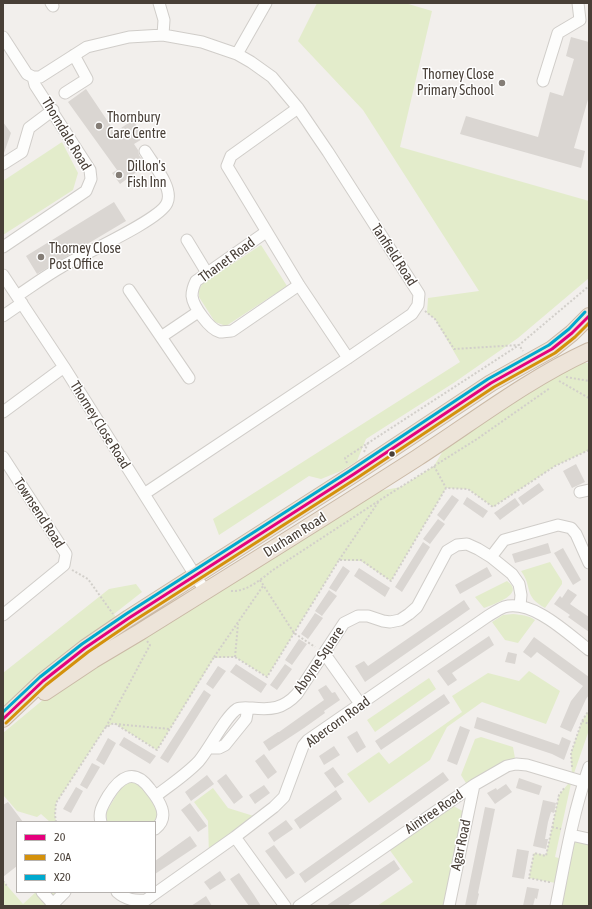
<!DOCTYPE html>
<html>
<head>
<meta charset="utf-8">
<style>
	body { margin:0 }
	#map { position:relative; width:592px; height:909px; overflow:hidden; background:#f2efec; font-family:"Asap Condensed",sans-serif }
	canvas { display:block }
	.frame { position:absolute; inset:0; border:4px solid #483f37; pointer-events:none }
	.legend { position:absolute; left:16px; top:821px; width:140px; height:72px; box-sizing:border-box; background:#fff; border:1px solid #b6b2af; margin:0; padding:5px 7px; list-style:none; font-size:12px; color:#483f37 }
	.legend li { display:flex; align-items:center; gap:8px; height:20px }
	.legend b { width:20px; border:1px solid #b6b2af }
</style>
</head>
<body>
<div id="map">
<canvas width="592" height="909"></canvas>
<div class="frame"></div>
<ul class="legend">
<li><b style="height:5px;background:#e5007d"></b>20</li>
<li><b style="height:5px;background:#d4910b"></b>20A</li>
<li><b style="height:5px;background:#00a9ce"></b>X20</li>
</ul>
</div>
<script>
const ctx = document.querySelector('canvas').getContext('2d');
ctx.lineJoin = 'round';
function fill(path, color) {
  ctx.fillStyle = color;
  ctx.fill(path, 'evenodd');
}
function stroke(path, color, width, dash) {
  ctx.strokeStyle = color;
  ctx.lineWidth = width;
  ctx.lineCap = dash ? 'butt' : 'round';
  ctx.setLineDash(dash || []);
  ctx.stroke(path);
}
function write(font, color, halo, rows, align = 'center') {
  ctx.font = font + ' "Asap Condensed",sans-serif';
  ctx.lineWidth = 3;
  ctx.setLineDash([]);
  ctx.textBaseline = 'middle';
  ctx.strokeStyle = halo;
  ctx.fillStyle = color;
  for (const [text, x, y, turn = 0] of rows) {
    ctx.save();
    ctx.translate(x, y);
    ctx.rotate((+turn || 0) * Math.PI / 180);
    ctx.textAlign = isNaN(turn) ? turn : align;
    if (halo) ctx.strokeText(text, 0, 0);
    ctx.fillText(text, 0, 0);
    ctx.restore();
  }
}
fill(new Path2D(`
	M317,3h88l27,8 -32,136 189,54v77l-71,60 -63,44 -89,57 -9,22 -16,10 -20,8 -12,-3 -90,59 -6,-16 247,-157 -25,-43 -8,-6 1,-15 51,-7 -116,-181 -65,-69z
	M62,142l16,31 -5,17 -70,45v-54z
	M261,245l26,41 -61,40 -11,-4 -16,-25v-7l3,-6z
	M581,363h8v87l-34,16 -62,41 -25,-18 -22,-1 -55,93 -30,-20 -22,-1 -72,117 -32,-20 -21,1 -57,92 -43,-27 -9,5 -49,75 -1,12 1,7h-6l-9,-8 -4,3 -20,-6 -13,-15 -1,1v-64l47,-39 323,-202 28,-5 33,-21 13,-22 112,-72z
	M550,562l12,19v3l-17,24c-22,-12 -12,-21 -24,-37z
	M507,581c19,13 -13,23 -23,27l-9,-11z
	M136,584l6,8 -28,22 3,5 -114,92v-38l106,-84z
	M513,614c8,1 15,1 22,6l-17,23 -13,-3 -13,-18 11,-7z
	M529,671l31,20 -14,33 -64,-22 -35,25 -17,33 -61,43 -22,-29 32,-22 10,12 73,-52 -10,-16 36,-23 31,8z
	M429,678l7,11 -61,43 -8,-12z
	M589,710v20l-17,49 -17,78 11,3 5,-25 18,4v66l-33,1 5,-22 -32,-6 5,-25 12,2 13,-60 13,-16 -1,-26 11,-32z
	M481,737l32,10 3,17 -47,24 -8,-13 14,-36z
	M132,782l6,1 21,24 -1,9 -3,6h-48l-1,-9 16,-28z
	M213,788l15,20 32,10 -51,38 -1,-35 -14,-19z
	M448,803l20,11 -19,92h-72l36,-24 -27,-37z
	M3,881l20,23 13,-12h29l-14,14h-48z`), '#e3eccb');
fill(new Path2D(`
	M571,37l18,5v54l-15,52 11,3 -4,17 -121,-34 6,-18 72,21 12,-45 13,4 11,-37 -8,-3z
	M86,89l29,43 18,-12 11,18 -10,6 4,6 1,5 7,10 -26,19 -8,-11 5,-3 -49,-68z
	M3,122l8,11 -7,20h-1z
	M114,202l12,19 -89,53 -11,-18z
	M576,464l9,18 -13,6 -9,-17z
	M539,483l5,7 -21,15 -5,-7z
	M452,495l7,5 -15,21 -7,-6z
	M467,497l21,14 -5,7 -20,-14z
	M515,498l5,7 -20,15 -6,-7z
	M438,519l7,5 -15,20 -7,-5z
	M423,542l7,5 -28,45 -7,-5z
	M548,543l3,10 -36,10 -3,-9z
	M563,548l18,32 -8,5 -19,-32z
	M343,566l7,5 -14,21 -7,-4z
	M487,567l5,9 -32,18 -5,-9z
	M359,568l31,20 -5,9 -31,-21z
	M568,589l9,6 -7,9 19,13v15l-21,-15 2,-2 -16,-11 6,-8 2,2z
	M329,590l8,6 -15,20 -7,-5z
	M464,600l6,9 -105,73 -10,-16 9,-5 4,5z
	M315,613l8,5 -15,21 -7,-5z
	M489,636l5,9 -42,28 5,7 -9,6 -11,-15z
	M534,637l55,40v18l-3,4 -15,33 -11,-5 11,-26 12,-15 -46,-34 -6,6 -8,-6z
	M299,639l8,5 -15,21 -7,-5z
	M508,652l9,2 -2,10 -10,-2z
	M236,664l31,20 -6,9 -31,-21z
	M285,664l7,5 -15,21 -7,-5z
	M218,666l8,5 -13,18 -7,-5z
	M326,685l6,8 3,-1 5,8 -16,11 1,2 -21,15 -35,23 -6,-9 15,-10h1l45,-32 -6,-10z
	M204,690l7,5 -43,68 -8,-5z
	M444,694l6,9 -69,47 -6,-9z
	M477,717l82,28 3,-8 9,4 -7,19 -12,-6 -78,-26z
	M460,726l10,4 -13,35 -10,-4z
	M357,731l9,16 -9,6 -10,-16z
	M124,737l32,19 -6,8 -31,-19z
	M108,738l8,5 -12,22 -8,-5z
	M334,746l6,9 -16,10 -5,-9z
	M264,754l13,18 -9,7 -13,-18z
	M92,763l8,4 -13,22 -7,-4z
	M333,767l11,15 -9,6 -11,-15z
	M443,772l6,8 -144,103 -6,-9z
	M226,774l17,23 -9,7 -17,-23z
	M207,775l7,9 -23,17 -6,-9z
	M519,778l23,8 -3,9 -23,-7z
	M506,784l6,8 -17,12 -8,-11 9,-5 1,2z
	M264,785l6,8 -15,11 -6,-9z
	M76,787l7,4 -12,22 -8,-4z
	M336,790l6,9 -42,30 -6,-9z
	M543,800l13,3 -2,10 -3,-1 -3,10 -3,17h3l-2,10 -13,-3z
	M8,802l15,20h-6v44l-14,11v-72z
	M190,803l17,23 -9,6 -17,-22z
	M485,807l10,2 -17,84 1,1 -3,12h-11z
	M286,820l7,9 -19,13 -6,-9z
	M190,836l7,10 -42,28v-13z
	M274,845l21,28 -9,6 -21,-28z
	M517,849l12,2 -5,28 -12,-2z
	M394,860l6,9 -38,27 -15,10h-21z
	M220,871l6,9 -16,10 -6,-8z
	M239,873l15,22 7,11h-12l-8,-11 -11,-16z
	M527,887l12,2 -2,10 -2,-1 -2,8h-10z
	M206,896l6,10h-21z`), '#dad6d2');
const minor = new Path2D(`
	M51,3l2,3
	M159,3l5,17 -1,15
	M3,37l24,37 6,3 2,8 55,85 1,9 -5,12 -83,56
	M237,54l29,-51
	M33,77h7l47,-30 42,-10 34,-2 39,7 35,12 14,8 21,15 26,31 30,44 91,142 -1,11 -6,9 -64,44 -204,136
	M543,81l15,-48 22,-13 -2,-17
	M65,93l22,-14 -13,-24
	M298,108l-67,48 -4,10 72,119 49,73
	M3,164l19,-12 7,-24 24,-18
	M266,232l-70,49c-2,4 -4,9 -4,15 1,10 17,33 28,36 3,0 9,-1 12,-1l67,-46
	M187,240l20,33
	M3,275l61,92 141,224
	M129,290l60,88
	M17,296c15,-10 30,-21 46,-30 20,-12 97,-46 104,-63 7,-15 -14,-39 -22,-52
	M3,316l19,-13
	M161,337l37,-25
	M3,412l61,-45
	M3,457l63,97 -2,11 -61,50
	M580,492l9,-2
	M491,557l13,-17 54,-15 13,3 5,6 13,29
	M324,653l37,52
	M209,748h10l6,-3 21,-26 2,-11
	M156,796c14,-11 31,-22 43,-35 11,-13 26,-44 38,-52 4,-2 11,-1 15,-1 19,2 31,1 45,-14l47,-71 14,-7h10l15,5 7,1 10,-2 9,-6 8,-7 30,-56 10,-6 10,-1 11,5 13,8 21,17 7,10 2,11 -1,11
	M101,822c-3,-10 2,-17 7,-26 12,-19 26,-29 42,-7 9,11 21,28 5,40
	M571,835l18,4
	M235,837l50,69
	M42,892l11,12
	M117,892c9,8 18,9 29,8l89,-63 39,-30 10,-10 19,-51 5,-6 180,-124c5,-3 11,-7 16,-9 29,-8 64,27 85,43
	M51,906l14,-14
	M299,906l175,-121 33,-19 9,-2 11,1 57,17
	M449,906l25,-121
	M556,906c9,-46 17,-94 33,-139`);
const highway = new Path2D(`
	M45,692l48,-32 47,-28c93,-58 185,-115 277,-174 57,-37 111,-79 172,-107
	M3,719l40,-38 42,-33 44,-30 225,-144 137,-91 61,-34 20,-16 17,-17`);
stroke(minor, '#d0cdc9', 13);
stroke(highway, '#cab9a6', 18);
stroke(new Path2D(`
	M425,311l10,8 19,30 65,-4 4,6
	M566,377l23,4
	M559,381l30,17
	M364,452l4,-9
	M347,463l-2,-5 174,-113 70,-59
	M434,466l12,22
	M339,560l40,-59
	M72,570l16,9 25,35
	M260,580l34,53 21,14
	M231,591c16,1 30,-12 42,-21l107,-70 97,-61 73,-51
	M214,657l49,-71
	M235,657l3,-33
	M582,721l7,3
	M115,724l55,5
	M106,727l44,-82 -3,-4
	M572,767l-1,-14 11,-32 7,-11
	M56,822l-1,-7 1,-12 49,-75 9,-5 43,27 57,-93h21l32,20 72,-117h22l30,21 55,-93 22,1 25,18 62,-41 34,-16
	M552,827l9,2
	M3,881l4,5
	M549,883v-1l-20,-4 5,-25 12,3 13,-61 6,-8`), '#d2cfca', 2, [2, 2]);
stroke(minor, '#fdfdfc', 11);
stroke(highway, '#ede4d9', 16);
stroke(new Path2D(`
	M3,719l40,-38 42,-33 44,-30 225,-144 137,-91 61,-34 20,-16 17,-17`), '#e5007d', 3);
stroke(new Path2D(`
	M6,723l40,-38 42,-33 44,-30 225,-144 137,-91 61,-34 20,-16 14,-14`), '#d4910b', 3);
stroke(new Path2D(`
	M3,712l37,-35 42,-33 44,-30 225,-144 137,-91 61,-34 20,-16 16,-17`), '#00a9ce', 3);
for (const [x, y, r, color] of [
	[502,83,4,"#847d76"],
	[99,126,4,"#847d76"],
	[119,175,4,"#847d76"],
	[41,257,4,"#847d76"],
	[392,454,3.5,"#483f37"]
]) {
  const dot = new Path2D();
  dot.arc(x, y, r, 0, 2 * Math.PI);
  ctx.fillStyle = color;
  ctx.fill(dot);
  stroke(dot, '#fff', 1.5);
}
write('14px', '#483f37', '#fff', [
	["Thorney Close",494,75,"right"],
	["Primary School",494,91,"right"],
	["Thornbury",107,118],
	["Care Centre",107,134],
	["Dillon's",127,167],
	["Fish Inn",127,183],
	["Thorney Close",49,249],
	["Post Office",49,265]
], 'left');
write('14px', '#483f37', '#fff', [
	["Thorndale Road",66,134,59],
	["Tanfield Road",394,255,57],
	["Thanet Road",227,260,-36],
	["Thorney Close Road",100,425,58],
	["Townsend Road",39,513,57],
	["Durham Road",295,535,-32],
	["Aboyne Square",319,660,-56],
	["Abercorn Road",338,722,-36],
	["Aintree Road",434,812,-34],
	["Agar Road",461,845,-78]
]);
</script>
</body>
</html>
